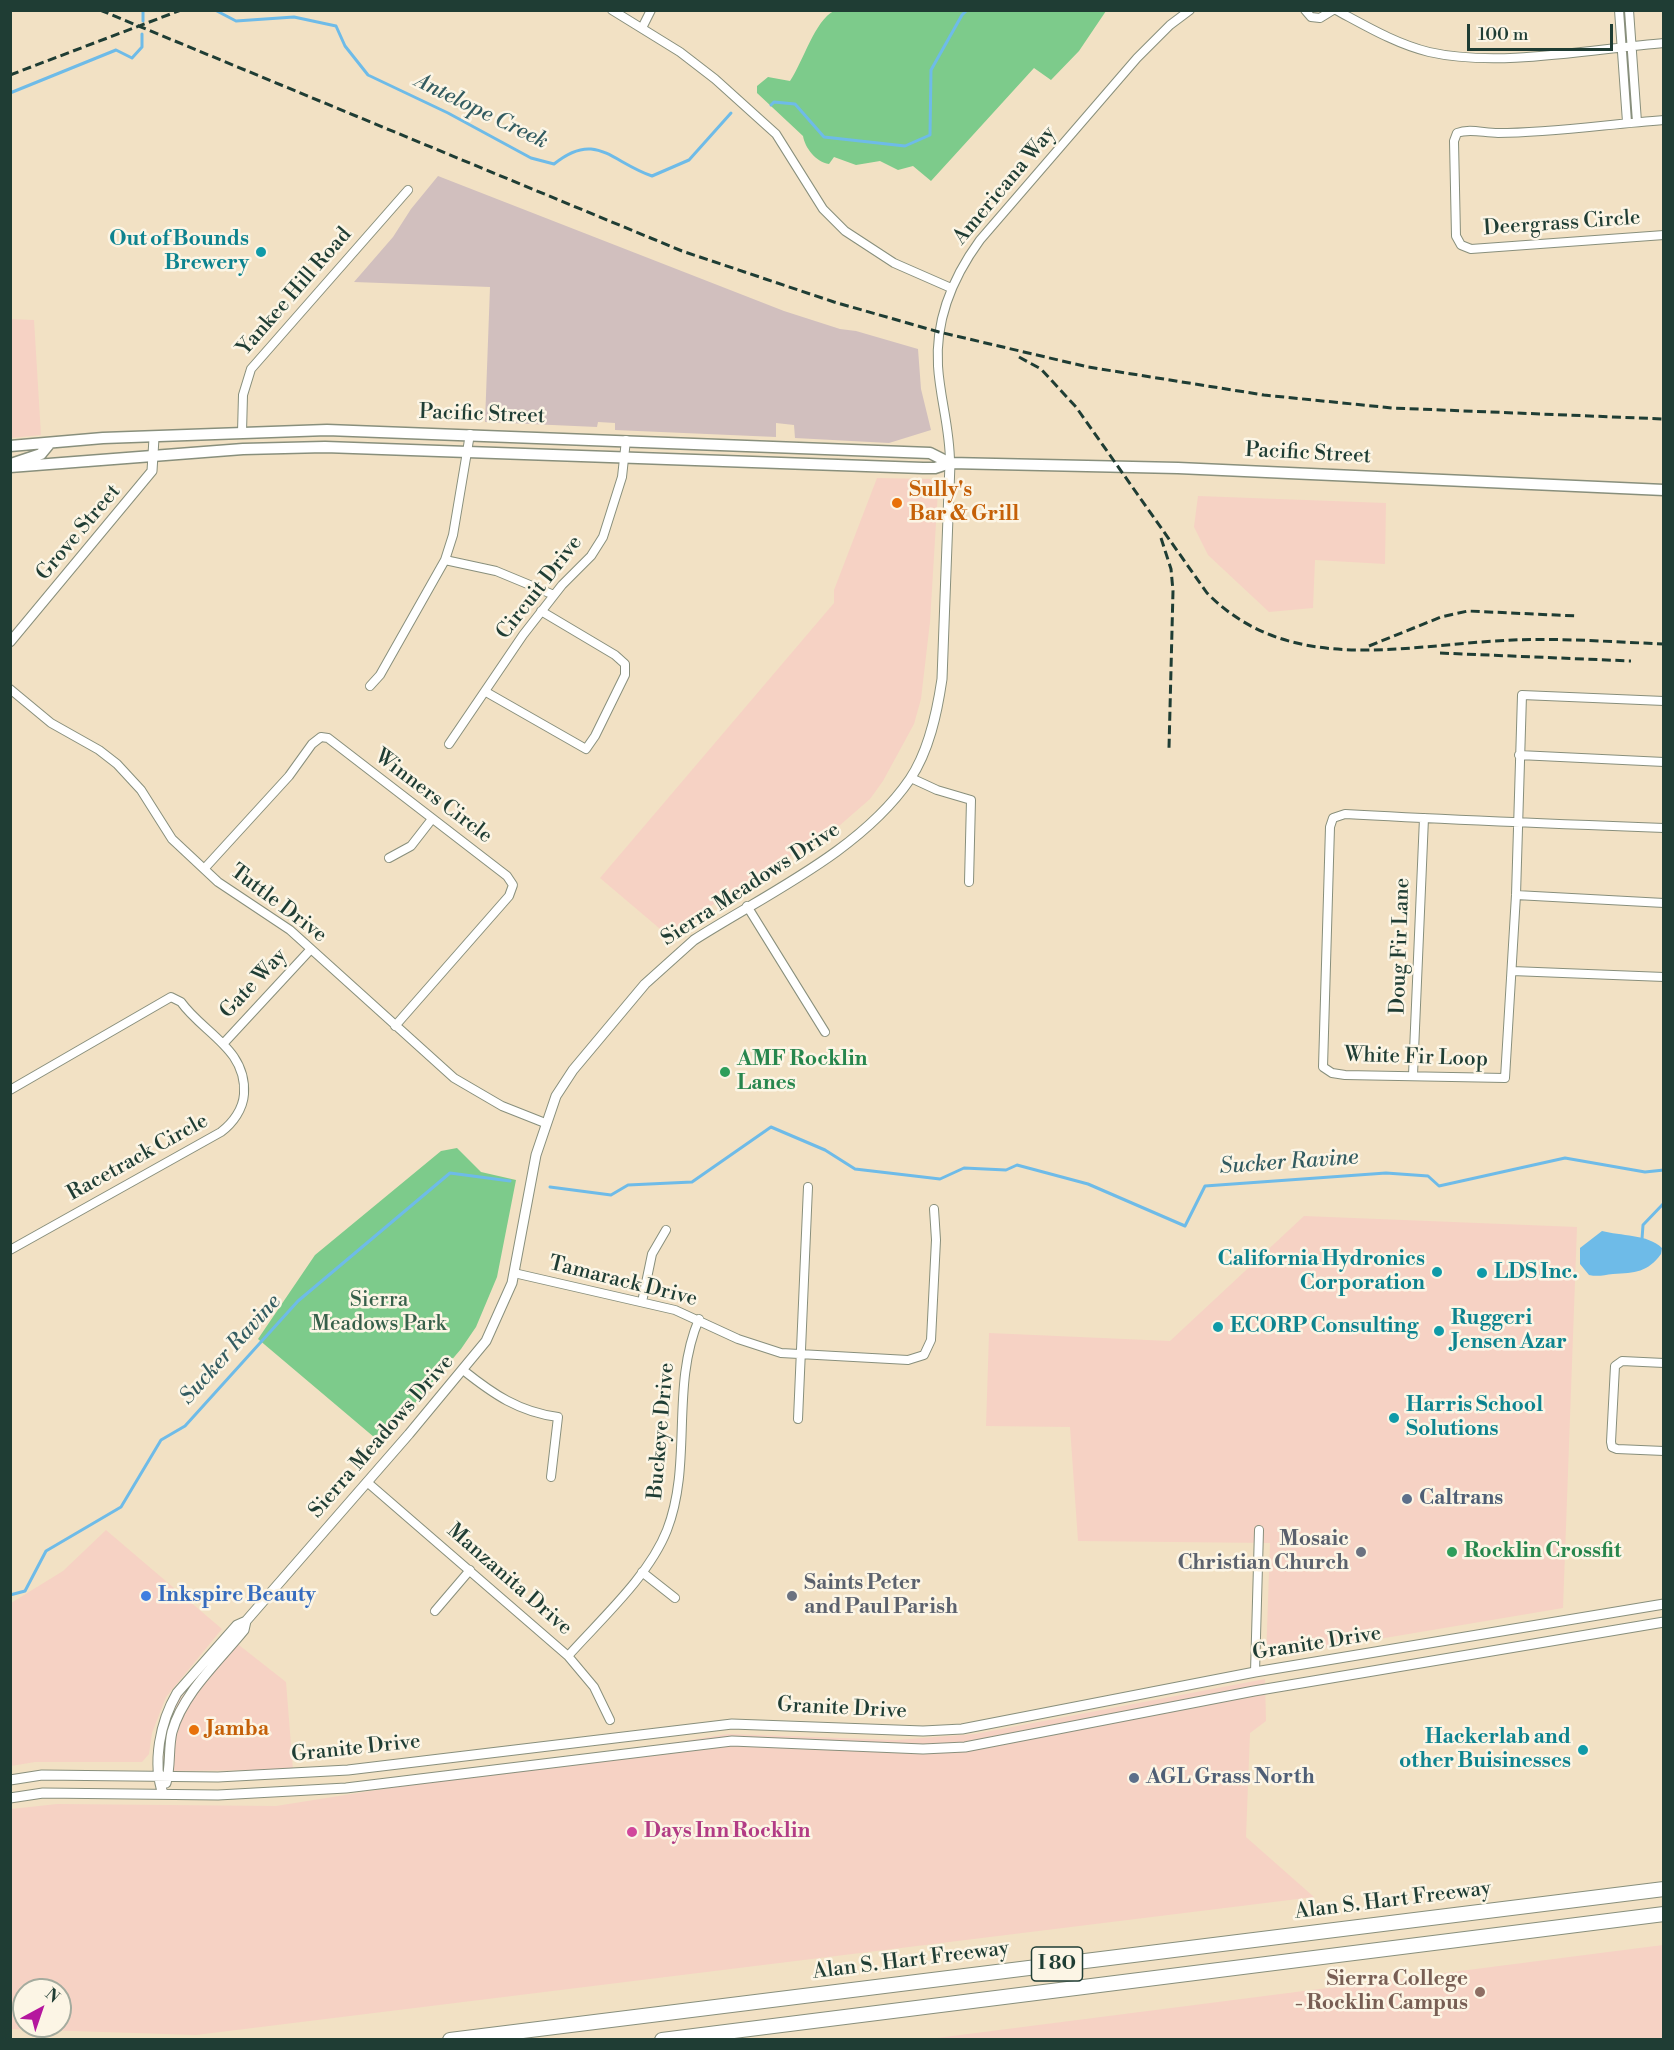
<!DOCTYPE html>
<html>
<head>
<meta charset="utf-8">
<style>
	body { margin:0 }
	#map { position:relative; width:1674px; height:2050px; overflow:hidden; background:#f2e1c4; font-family:"Libre Bodoni",serif }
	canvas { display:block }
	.frame { position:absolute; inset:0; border:12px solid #1f3d34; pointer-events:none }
	.north { position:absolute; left:12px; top:1978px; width:60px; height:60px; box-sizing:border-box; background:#fcf5e5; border:2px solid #a4ab9e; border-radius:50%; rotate:40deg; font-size:16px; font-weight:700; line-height:24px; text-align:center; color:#1f3d34 }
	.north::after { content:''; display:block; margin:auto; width:21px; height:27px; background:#b5179e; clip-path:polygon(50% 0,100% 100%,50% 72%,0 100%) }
	.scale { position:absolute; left:1467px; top:24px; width:146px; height:27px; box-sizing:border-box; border:3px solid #1f3d34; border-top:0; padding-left:8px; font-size:18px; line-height:21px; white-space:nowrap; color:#1f3d34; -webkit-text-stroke:4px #fcf5e5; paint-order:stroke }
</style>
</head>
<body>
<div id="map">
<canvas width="1674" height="2050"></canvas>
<div class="frame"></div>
<div class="north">N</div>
<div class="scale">100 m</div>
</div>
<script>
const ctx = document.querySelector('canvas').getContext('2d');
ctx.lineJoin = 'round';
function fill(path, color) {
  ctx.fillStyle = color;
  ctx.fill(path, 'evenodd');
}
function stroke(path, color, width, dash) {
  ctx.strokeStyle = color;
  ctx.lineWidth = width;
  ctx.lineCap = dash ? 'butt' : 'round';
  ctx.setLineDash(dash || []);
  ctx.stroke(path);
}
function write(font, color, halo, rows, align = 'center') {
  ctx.font = font + ' "Libre Bodoni",serif';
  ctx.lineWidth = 5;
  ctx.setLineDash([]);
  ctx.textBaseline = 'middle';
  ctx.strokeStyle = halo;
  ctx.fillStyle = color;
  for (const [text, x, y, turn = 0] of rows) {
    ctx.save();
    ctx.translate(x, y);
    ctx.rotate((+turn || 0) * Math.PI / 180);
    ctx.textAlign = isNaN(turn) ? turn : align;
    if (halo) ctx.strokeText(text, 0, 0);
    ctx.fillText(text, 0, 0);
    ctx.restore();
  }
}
fill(new Path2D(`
	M10,319l24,1 7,115 -30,3z
	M877,478l53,1 8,11 -8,132 -9,77 -7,25 -31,57 -13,18 -31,27 -173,108 -66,-56 234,-275v-13z
	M1198,496l188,7 -1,61 -70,-4 -2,48 -44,4 -61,-57 -14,-28z
	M1304,1216l273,11 -14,381 -297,50 4,-115 -192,-2 -8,-114 -84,-1 3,-93 181,8z
	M106,1530l116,99 -56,68 -14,36 -3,21 -7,8h-107l-24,4v-163l52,-32z
	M230,1638l56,44 7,88 -130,1 1,-34 14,-36z
	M1265,1679l1,42 -16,12 -4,104 68,60 -1118,138 -185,-6v-220l46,-5 219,2 452,-72 168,6 79,-6zM24,1990h36v36h-36z
	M1663,1945v94h-734z`), '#f6d2c4');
fill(new Path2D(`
	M438,176l346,135 56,18 16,2 62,18 3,40 10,41 -42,13 -94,-5 -1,-13 -18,-2v14l-161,-7v-7l-17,-1 -1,5 -112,-5 5,-135 -136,-5 39,-45 18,-28z`), '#d1bfbe');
fill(new Path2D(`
	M1106,11l-27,40 -28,29 -17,-12 -103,113 -18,-15 -15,4 -18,-9 -24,4 -22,-8 -5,7c-13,-2 -24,-16 -26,-28l-46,-43v-7l11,-9 22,4c13,-19 25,-61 44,-70z
	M457,1148l24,24 35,8 -19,97 -21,50 -15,22 -80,94 -123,-104 57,-84 126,-104z`), '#7dcb8b');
fill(new Path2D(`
	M1602,1231c18,5 46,3 60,17l-1,6c-13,18 -26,19 -48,20 -9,1 -15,3 -24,1l-9,-11v-16z`), '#6ebbe8');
stroke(new Path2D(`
	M215,10l21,11 58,-4 42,9 9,20 23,29 80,38 83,45 23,6c42,-34 57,-2 98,12l37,-16 42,-47
	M143,21v-11
	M10,93l106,-43 16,8 10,-11v-13
	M771,105l3,-3 21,2 29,33 81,9 25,-11 1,-65 31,-55 5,-5
	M550,1187l61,8 17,-10 64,-3 79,-55 54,23 30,19 85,10 24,-11 42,2 11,-5 71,19 97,42 20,-40 181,-13 42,3 11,10 126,-28 80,14 19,-2
	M1642,1239l1,-14 21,-22
	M10,1595l15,-4 21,-40 75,-44 40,-67 24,-14 113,-125 152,-128 60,8`), '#6ebbe8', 3);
const minor = new Path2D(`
	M612,10l68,42 35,27 61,55 47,75 22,22 49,32 57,25
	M1305,10l6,7 9,1 13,-8
	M1336,10c30,16 60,34 93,42 70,16 163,-3 235,-9
	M1619,10l8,112
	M1629,10l8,112
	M642,28l9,-18
	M1664,120c-56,4 -111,13 -166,13 -14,0 -29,-5 -41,0l-3,8 2,95 5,9 10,4 193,-14
	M242,432l1,-37 8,-26 157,-179
	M950,463c0,-35 -10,-64 -12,-97 -3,-47 15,-89 42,-126l157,-182 33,-33 20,-15
	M445,560l51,11 58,24
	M370,686l10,-11 65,-115 8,-25 17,-101
	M10,689l41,34 48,27 18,14 24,26 31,49 46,43 72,48 164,148 48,28 43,17
	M486,692l100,57 9,-13 30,-61v-11l-10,-9 -74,-44
	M1664,701l-142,-6 -6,200 -11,183 -160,-3 -13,-2 -9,-6 7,-240 3,-9 12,-4c106,6 212,10 319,14
	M449,744l74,-109 39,-50 29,-29 12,-19 19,-60 4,-37
	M1519,755l145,7
	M911,778l26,12 34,10 -2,82
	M389,858l22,-12 21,-27
	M204,869l85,-93 23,-32 9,-7 7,1 179,138 6,9 -4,11 -114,130
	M1516,895l148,8
	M747,906l78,126
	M1512,971l152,6
	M223,1044l88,-95
	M1413,1075l11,-257
	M10,1090l161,-93 10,5c22,31 66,47 63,92 -1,15 -11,29 -23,38l-211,118
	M514,1273l161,37 63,29 43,14 127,7 16,-5 7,-15 5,-100 -2,-31
	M642,1302l10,-48 14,-24
	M1664,1363l-42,-2 -7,5 -4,76 1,5 5,2 47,2
	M463,1370c30,24 56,42 95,47l-7,60
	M798,1419l10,-232
	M367,1482l201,174 26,31 16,33
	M642,1572l33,26
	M435,1611l35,-41
	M568,1656c33,-37 81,-80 99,-126 26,-67 3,-143 32,-211
	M1255,1672l4,-142`);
const tertiary = new Path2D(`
	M10,642l142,-171 2,-33
	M10,1780l32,-5 176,2 130,-7 384,-46 191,7 39,-2 293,-57 409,-68
	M166,1783c5,-16 2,-34 6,-51 11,-39 47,-71 72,-102l2,-9
	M163,1794c-11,-31 -3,-72 14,-101l60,-68 9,-4 163,-187 77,-93 26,-58 24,-128 20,-59 17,-26 72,-86 49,-44c72,-46 167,-89 216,-161 19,-28 27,-66 32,-100l8,-216
	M10,1798l33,-5 175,2 128,-7 386,-47 191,8 42,-2 289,-56 410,-69`);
const secondary = new Path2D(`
	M10,446l93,-8 224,-8 603,23 20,10
	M14,463l27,-9 9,-11
	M10,467l233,-18 82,-2 598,21h12l15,-5 228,5 486,22`);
const motorway = new Path2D(`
	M450,2040l1214,-151
	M662,2040l1002,-126`);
stroke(minor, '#888f7c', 10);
stroke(tertiary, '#888f7c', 11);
stroke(secondary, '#888f7c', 13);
stroke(motorway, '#888f7c', 16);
stroke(minor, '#fff', 8);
stroke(tertiary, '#fff', 9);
stroke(secondary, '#fff', 10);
stroke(motorway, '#fff', 14);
stroke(new Path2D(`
	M100,10l582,241 152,51 105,30 149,35 176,28 128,13 272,11
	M10,75l171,-65
	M1019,357l22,12 35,38 131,186c84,85 200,51 306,47 50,-2 101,2 151,4
	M1161,538l10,31 2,22 -4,157
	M1369,646l72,-29 27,-6 109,5
	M1440,653l191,8`), '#1f3d34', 3, [9, 4.5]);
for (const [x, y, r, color] of [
	[261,252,6,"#0f9aa8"],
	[897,503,6,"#e8710a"],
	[725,1072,6,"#2e9e5b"],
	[1437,1272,6,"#0f9aa8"],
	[1482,1273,6,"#0f9aa8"],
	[1218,1327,6,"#0f9aa8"],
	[1439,1331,6,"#0f9aa8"],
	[1394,1418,6,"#0f9aa8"],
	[1407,1499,6,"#5c6f8a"],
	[1361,1552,6,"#6b7280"],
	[1452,1552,6,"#2e9e5b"],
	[146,1596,6,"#3f7fe0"],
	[792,1596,6,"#6b7280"],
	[194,1730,6,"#e8710a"],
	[1583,1750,6,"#0f9aa8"],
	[1134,1778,6,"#5c6f8a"],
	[632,1832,6,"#d1479c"],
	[1480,1992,6,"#8d6e63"]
]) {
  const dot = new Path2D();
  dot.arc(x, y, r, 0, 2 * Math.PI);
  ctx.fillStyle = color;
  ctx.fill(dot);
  stroke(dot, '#fcf5e5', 2);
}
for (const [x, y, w] of [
	[1057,1964,51]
]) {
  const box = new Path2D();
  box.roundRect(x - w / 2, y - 17, w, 34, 4.5);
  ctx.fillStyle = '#fcf5e5';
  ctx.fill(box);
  stroke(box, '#1f3d34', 1.5);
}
write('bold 20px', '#1f3d34', null, [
	["I 80",1057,1964]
]);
write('21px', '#1f3d34', '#fcf5e5', [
	["Americana Way",1005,186,-50],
	["Deergrass Circle",1562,224,-4],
	["Yankee Hill Road",295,292,-49],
	["Pacific Street",482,415,2],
	["Pacific Street",1308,454,3],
	["Grove Street",79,533,-50],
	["Circuit Drive",540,588,-52],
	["Winners Circle",433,797,37],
	["Sierra Meadows Drive",751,885,-33],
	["Tuttle Drive",278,904,37],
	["Doug Fir Lane",1401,946,-88],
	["Gate Way",254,984,-47],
	["White Fir Loop",1416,1058,2],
	["Racetrack Circle",138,1158,-29],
	["Tamarack Drive",623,1282,14],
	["Buckeye Drive",662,1431,-85],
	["Sierra Meadows Drive",382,1437,-49],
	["Manzanita Drive",509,1580,41],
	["Granite Drive",1317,1644,-9],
	["Granite Drive",842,1709,3],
	["Granite Drive",356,1749,-6],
	["Alan S. Hart Freeway",1393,1901,-7],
	["Alan S. Hart Freeway",911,1961,-7]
]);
write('bold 21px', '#0d838f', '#fcf5e5', [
	["Out of Bounds",249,240,"right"],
	["Brewery",249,264,"right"],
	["California Hydronics",1425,1260,"right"],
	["Corporation",1425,1284,"right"],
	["LDS Inc.",1494,1273],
	["Ruggeri",1451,1319],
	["Jensen Azar",1451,1343],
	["ECORP Consulting",1230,1327],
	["Harris School",1406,1406],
	["Solutions",1406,1430],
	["Hackerlab and",1571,1738,"right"],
	["other Buisinesses",1571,1762,"right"]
], 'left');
write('bold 21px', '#c56008', '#fcf5e5', [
	["Sully's",909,491],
	["Bar & Grill",909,515],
	["Jamba",206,1730]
], 'left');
write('bold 21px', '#27864d', '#fcf5e5', [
	["AMF Rocklin",737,1060],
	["Lanes",737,1084],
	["Rocklin Crossfit",1464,1552]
], 'left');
write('21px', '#36604a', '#fcf5e5', [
	["Sierra",379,1301],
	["Meadows Park",379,1325]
]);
write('bold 21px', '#4e5e75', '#fcf5e5', [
	["Caltrans",1419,1499],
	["AGL Grass North",1146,1778]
], 'left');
write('bold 21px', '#5b616d', '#fcf5e5', [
	["Mosaic",1349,1540],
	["Christian Church",1349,1564],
	["Saints Peter",804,1584,"left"],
	["and Paul Parish",804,1608,"left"]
], 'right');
write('bold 21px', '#366cbe', '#fcf5e5', [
	["Inkspire Beauty",158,1596]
], 'left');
write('bold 21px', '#b23c85', '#fcf5e5', [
	["Days Inn Rocklin",644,1832]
], 'left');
write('bold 21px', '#785e54', '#fcf5e5', [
	["Sierra College",1468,1980],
	["- Rocklin Campus",1468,2004]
], 'right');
write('italic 22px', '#335c61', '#fcf5e5', [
	["Antelope Creek",481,112,26],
	["Sucker Ravine",1289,1163,-4],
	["Sucker Ravine",231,1350,-48]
]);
</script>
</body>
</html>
